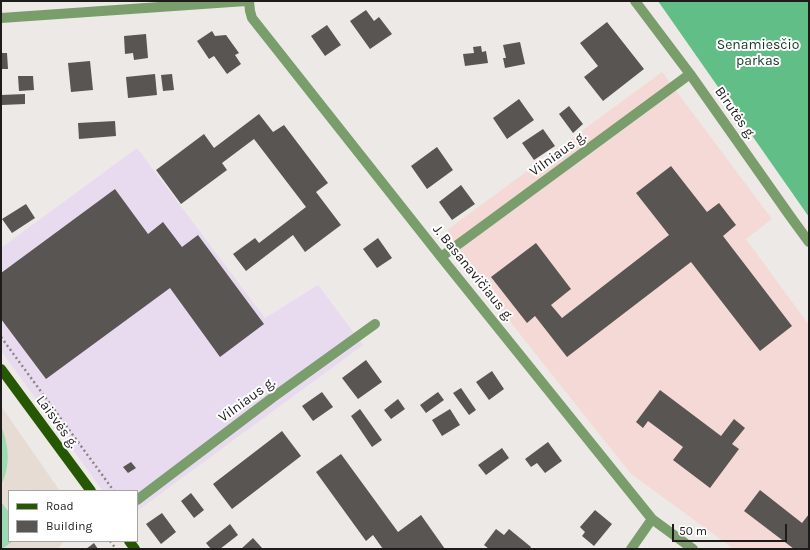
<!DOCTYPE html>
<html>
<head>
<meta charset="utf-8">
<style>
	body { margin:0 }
	#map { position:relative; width:810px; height:550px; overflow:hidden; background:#ede9e6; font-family:Karla,sans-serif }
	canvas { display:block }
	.frame { position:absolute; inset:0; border:2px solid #1e1c1b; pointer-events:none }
	.legend { position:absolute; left:8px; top:490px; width:130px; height:52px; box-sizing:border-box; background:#fff; border:1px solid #a5a4a4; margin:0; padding:5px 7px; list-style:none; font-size:12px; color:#1e1c1b }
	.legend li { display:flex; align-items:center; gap:8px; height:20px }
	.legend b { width:20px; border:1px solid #a5a4a4 }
	.scale { position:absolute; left:672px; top:524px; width:115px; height:18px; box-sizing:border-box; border:2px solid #1e1c1b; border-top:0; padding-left:5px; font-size:12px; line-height:14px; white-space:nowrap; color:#1e1c1b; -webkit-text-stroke:3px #fff; paint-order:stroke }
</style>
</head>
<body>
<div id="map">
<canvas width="810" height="550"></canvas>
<div class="frame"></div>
<ul class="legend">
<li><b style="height:5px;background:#265801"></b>Road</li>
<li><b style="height:11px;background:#595552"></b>Building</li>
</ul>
<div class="scale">50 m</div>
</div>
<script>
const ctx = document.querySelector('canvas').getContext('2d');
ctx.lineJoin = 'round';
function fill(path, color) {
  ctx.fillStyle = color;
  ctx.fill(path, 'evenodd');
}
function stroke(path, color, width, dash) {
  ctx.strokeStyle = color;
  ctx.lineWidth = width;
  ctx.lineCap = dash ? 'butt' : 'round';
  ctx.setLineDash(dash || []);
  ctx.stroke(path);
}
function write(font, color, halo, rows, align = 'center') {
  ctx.font = font + ' Karla,sans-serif';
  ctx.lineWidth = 4;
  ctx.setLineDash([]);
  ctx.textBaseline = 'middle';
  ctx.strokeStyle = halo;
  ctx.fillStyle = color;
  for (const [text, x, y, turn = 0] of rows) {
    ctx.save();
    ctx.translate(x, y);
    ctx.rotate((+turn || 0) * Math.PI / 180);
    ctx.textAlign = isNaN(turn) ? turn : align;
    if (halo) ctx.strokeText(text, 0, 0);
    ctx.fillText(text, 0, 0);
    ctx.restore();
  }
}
fill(new Path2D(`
	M137,148l128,170 53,-33 45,60 -226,166v-20h-34l-102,-140v-103z`), '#e8dbef');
fill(new Path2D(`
	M1,406l59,85h-51v50h55l-6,8h-57z`), '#e6dcd3');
fill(new Path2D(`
	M662,72l110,147 -26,20 63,86v224h-75l-103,-75 -150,-189 -34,-55z`), '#f4d9d6');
fill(new Path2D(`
	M1,426c8,19 10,40 0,59z
	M1,502l8,10v29h4l-11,8h-1z`), '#9ddab3');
fill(new Path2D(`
	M658,1h151v216z`), '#61be87');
fill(new Path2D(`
	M366,10l8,11 5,-4 13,17 -22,15 -20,-28z
	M607,22l37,47 -41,32 -19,-24 14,-11 -18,-23z
	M327,25l14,20 -16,11 -14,-20z
	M212,31l3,5 11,-1 13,18 -4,2 6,9 -14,10 -13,-18 -5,3 -12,-18z
	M146,34l2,24 -14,2 -1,-7 -8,1 -1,-18z
	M520,42l5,22 -20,4 -2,-10h3l-3,-13z
	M481,46l1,6 4,-1 2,12 -23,3 -2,-12 11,-1 -1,-6z
	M1,53h6l1,16h-7z
	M90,61l3,29 -22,2 -3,-29z
	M155,74l2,21 -29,3 -2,-21z
	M172,74l2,16 -11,1 -2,-16z
	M18,76h15l1,14 -15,1z
	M25,94v10l-23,1 -1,-10z
	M519,99l15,21 -27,19 -14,-21z
	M569,106l14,18 -10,9 -14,-19z
	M259,114l14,18 11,-7 44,58 -12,9 25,33 -36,27 -12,-17 -47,36 -13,-17 22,-16 4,5 47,-36 -52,-68 -32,24 5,7 -46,34 -25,-34 48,-36 10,14z
	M115,121l1,15 -37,3 -1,-16z
	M543,129l12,17 -21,14 -12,-17z
	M437,147l16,23 -26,19 -16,-23z
	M671,166l36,46 12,-9 17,22 -13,11 69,90 -32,25 -69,-89 -124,95 -32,-41 -8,7 -36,-46 45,-34 35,46 -20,16 11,13 107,-83 -33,-42z
	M461,185l14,19 -23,16 -13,-18z
	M115,189l33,45 15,-12 19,25 16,-12 66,89 -44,33 -50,-69 -124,91 -45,-60v-46z
	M26,204l9,14 -23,15 -10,-14z
	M378,238l14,20 -15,10 -14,-19z
	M366,360l16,22 -24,17 -16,-21z
	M492,371l12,18 -15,11 -13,-18z
	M461,388l15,22 -7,5 -16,-22z
	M660,390l61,46 13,-17 11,9 -13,16 7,5 -29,39 -37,-28 10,-13 -35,-26 -5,7 -7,-6z
	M322,392l11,15 -20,14 -11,-15z
	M438,392l6,8 -18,13 -6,-8z
	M398,399l7,10 -14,10 -7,-9z
	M360,409l22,31 -10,7 -21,-31z
	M450,409l10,16 -18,11 -10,-16z
	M282,431l19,25 -69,53 -19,-25z
	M548,442l14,19 -17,12 -8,-10 -6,4 -6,-8z
	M502,448l7,10 -23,17 -8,-10z
	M341,454l57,78 23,-17 24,34h-62l-10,-14 -7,6 -50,-69z
	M131,462l5,6 -8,5 -5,-6z
	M760,490l42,33 7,-9v32l-2,3h-13l-50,-38z
	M191,493l13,17 -10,8 -13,-17z
	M595,510l17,14 -18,22 -12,-10 3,-4 -5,-5z
	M162,513l14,19 -15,12 -15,-20z
	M230,524l8,11 -18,14h-9l-5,-6z
	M496,529l8,6 5,-6 22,18 -1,2h-41l-5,-4z
	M253,538l9,10 -21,1z
	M94,543l4,6h-12z`), '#595552');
stroke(new Path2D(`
	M1,337l113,154
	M110,541l6,8`), '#888583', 2.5, [2, 3]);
stroke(new Path2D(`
	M249,1l1,10 2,7 189,239 211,262 41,30
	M635,1l55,73 100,142 19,26
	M1,18l245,-17
	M441,257l249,-183
	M137,500l135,-102 103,-74
	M631,549l21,-30`), '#7a9d6c', 10);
stroke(new Path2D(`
	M1,369l90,122
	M129,541l6,8`), '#265801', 10);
write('14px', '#123a24', '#fff', [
	["Senamiesčio",758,45],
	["parkas",758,61]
]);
write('14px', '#1e1c1b', '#fff', [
	["Birutės g.",735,113,55],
	["Vilniaus g.",558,154,-36],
	["J. Basanavičiaus g.",473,273,51],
	["Vilniaus g.",247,400,-36],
	["Laisvės g.",57,422,54]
]);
</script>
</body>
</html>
